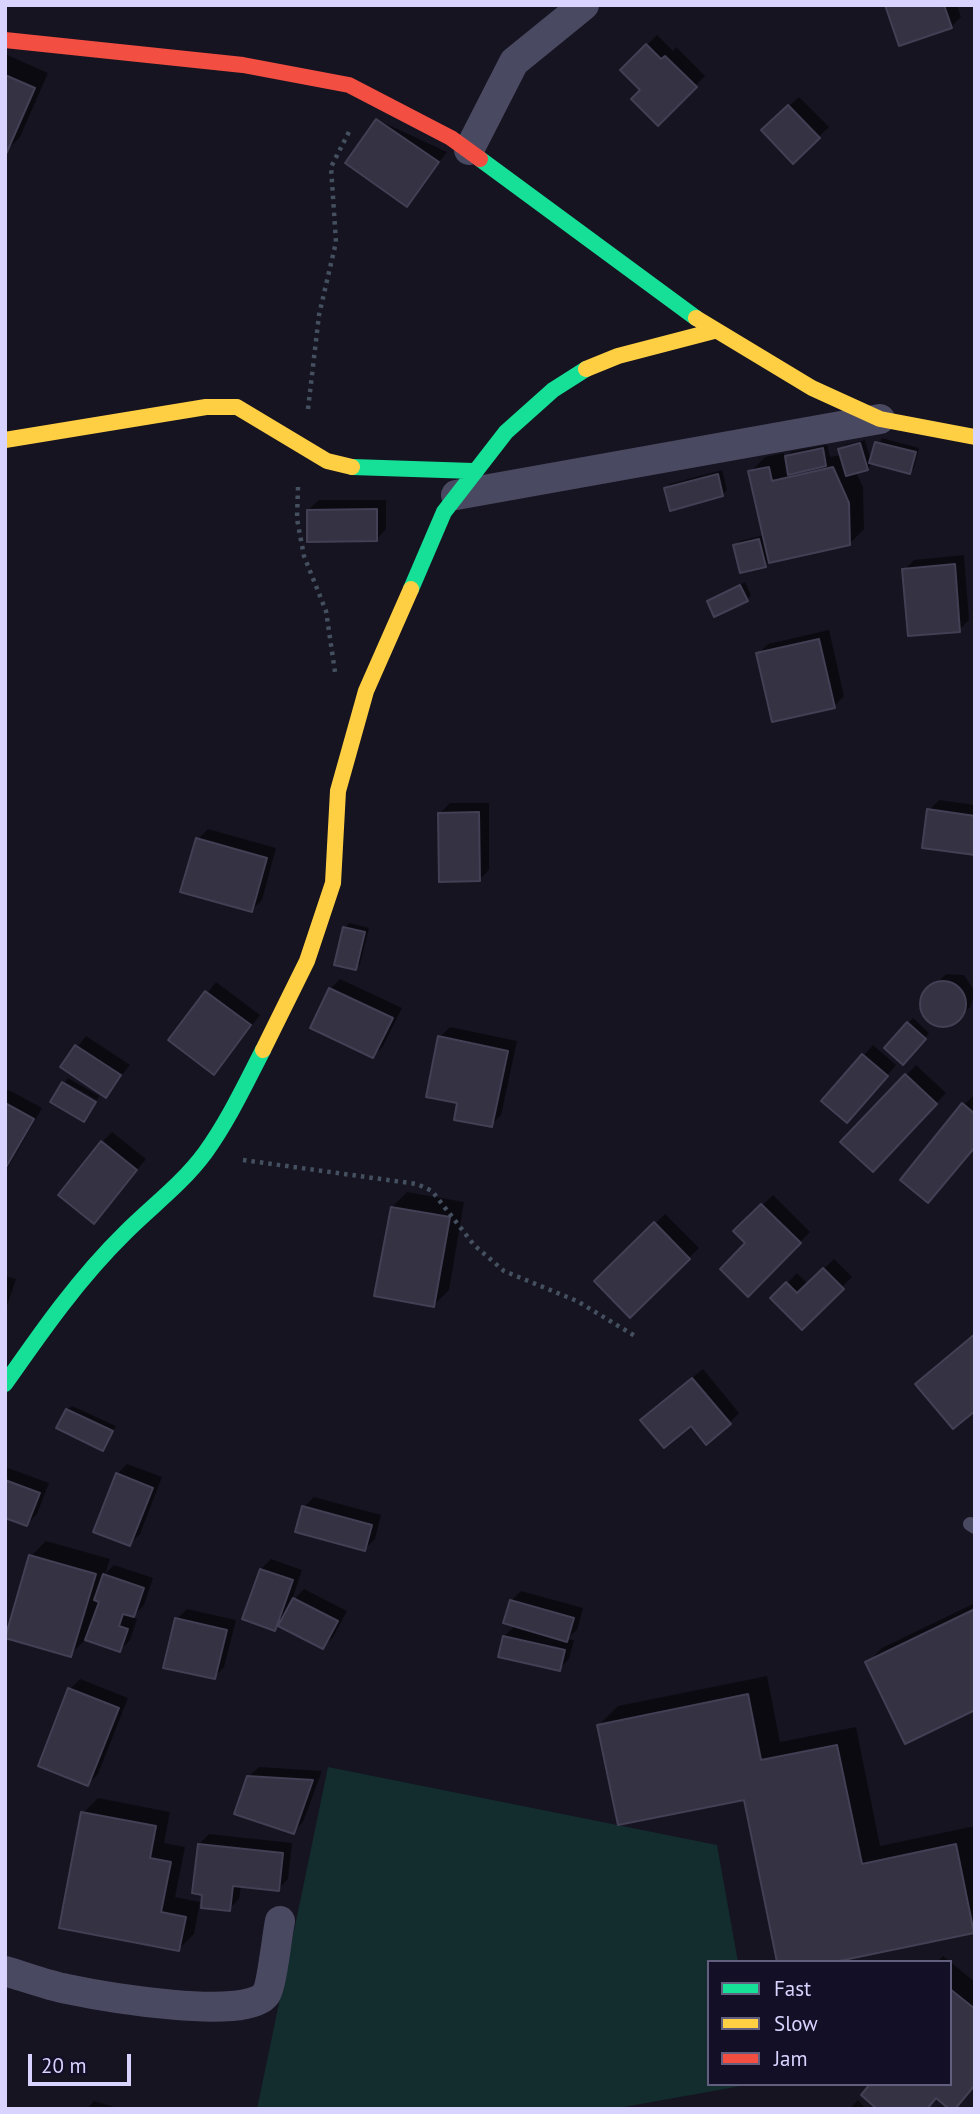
<!DOCTYPE html>
<html>
<head>
<meta charset="utf-8">
<style>
	body { margin:0 }
	#map { position:relative; width:980px; height:2114px; overflow:hidden; background:#161421; font-family:"PT Sans",sans-serif }
	canvas { display:block }
	.frame { position:absolute; inset:0; border:7px solid #d9d4ff; pointer-events:none }
	.legend { position:absolute; left:707px; top:1960px; width:245px; height:126px; box-sizing:border-box; background:#130f26; border:2px solid #625e7d; margin:0; padding:9px 12px; list-style:none; font-size:21px; color:#d9d4ff }
	.legend li { display:flex; align-items:center; gap:14px; height:35px }
	.legend b { width:35px; border:2px solid #625e7d }
	.scale { position:absolute; left:28px; top:2054px; width:103px; height:32px; box-sizing:border-box; border:4px solid #d9d4ff; border-top:0; padding-left:9px; font-size:21px; line-height:24px; white-space:nowrap; color:#d9d4ff; -webkit-text-stroke:5px #130f26; paint-order:stroke }
</style>
</head>
<body>
<div id="map">
<canvas width="980" height="2114"></canvas>
<div class="frame"></div>
<ul class="legend">
<li><b style="height:9px;background:#16e098"></b>Fast</li>
<li><b style="height:9px;background:#ffcf43"></b>Slow</li>
<li><b style="height:9px;background:#f24e42"></b>Jam</li>
</ul>
<div class="scale">20 m</div>
</div>
<script>
const ctx = document.querySelector('canvas').getContext('2d');
ctx.lineJoin = 'round';
function fill(path, color) {
  ctx.fillStyle = color;
  ctx.fill(path, 'evenodd');
}
function stroke(path, color, width, dash) {
  ctx.strokeStyle = color;
  ctx.lineWidth = width;
  ctx.lineCap = dash ? 'butt' : 'round';
  ctx.setLineDash(dash || []);
  ctx.stroke(path);
}
fill(new Path2D(`
	M328,1767l389,78 21,117h-29v122h43l-139,25h-356z`), '#132c2d');
fill(new Path2D(`
	M887,5h70l4,12 -10,10z
	M657,35l16,16 3,-4 29,29 -47,47 -15,-33 -21,-20z
	M5,54l43,19 -28,64 -15,15z
	M799,97l30,30 -36,34 -20,-41z
	M378,120l69,32 -40,52z
	M882,438l37,10 -5,20 -5,4 -36,-9 -6,6 -11,3 7,15 1,42 -15,15 -80,17 -4,4 -30,-19 5,-5 24,-6 -14,-63 15,-15 19,-4 1,5 6,-6 36,-7 3,12 12,-2 -2,-5 5,-5 20,-5 6,21z
	M722,470l5,20 -5,5 -56,-6 4,-5z
	M319,500h67v29l-10,11 -68,-30z
	M964,555l5,65 -10,10 -55,-60 10,-10z
	M745,582l6,13 -4,5 -38,1z
	M829,630l15,66 -10,10 -76,-52 10,-10z
	M939,800l36,5v49l-46,-44z
	M450,803h39v67l-10,10 -39,-67z
	M208,829l68,19 -14,52 -10,10 -54,-71z
	M349,923l20,5 -9,36 -5,4 -10,-40z
	M946,974l18,1 11,17 -5,15 -11,11 -7,6 -19,-1 -11,-15v-9z
	M340,979l62,29 -19,38 -10,10 -43,-67z
	M216,982l44,33 -46,58 -44,-33z
	M913,1018l16,15 -21,25v-35z
	M450,1027l67,14 -16,74 -10,10 -32,-23 -19,-65z
	M86,1036l44,29 -25,31 -43,-29z
	M873,1045l23,20 -39,46 -33,-10z
	M916,1065l30,28 -73,77 -30,-28z
	M68,1078l31,18 -2,4 -32,-18z
	M5,1088l37,20 -37,65z
	M974,1095l1,1v50l-11,-41z
	M112,1132l34,27 -52,63 8,-80z
	M407,1192l57,10 -15,88 -15,15 -42,-98z
	M773,1195l37,37 -62,62v-51l-12,-12z
	M665,1214l34,34 -69,68 -34,-35z
	M834,1259l18,18 -50,50 -29,-29 24,-25 11,11z
	M5,1276l11,3 -11,33z
	M703,1369l36,44 -10,10 -38,1 -38,-14z
	M72,1406l44,20 -13,22 -36,-38z
	M127,1464l35,13 -22,57 -10,10 -13,-70z
	M5,1467l44,16 -12,31 -10,10 -22,-8z
	M314,1497l67,18 -6,24 -10,10 -61,-42z
	M46,1541l64,18 -5,15 9,-9 39,13 -9,27 -12,12 5,2 -7,21 -10,10 -34,-11 -16,16 -39,-99z
	M271,1559l31,11 -11,33 13,-14 43,22 -14,26 -10,10 -44,-22 -4,4 -14,-60z
	M521,1591l62,17 -6,22 -10,9 7,1 -5,19 -10,10 -55,-33 12,-11 -5,-24z
	M975,1603v105l-108,-45 15,-15z
	M187,1609l49,11 -12,47 -10,10 -37,-58z
	M767,1676l13,66 76,-15 24,119 95,-20 -2,105 -227,-133 -147,-73 19,-19z
	M80,1679l48,19 -30,76 -10,10 -18,-95z
	M259,1767l63,4 -19,51 -10,10 -45,-55z
	M98,1798l72,14 -6,31 21,4 -10,50 25,5 -6,32 -15,15 -96,-136z
	M209,1834l83,9 -4,36 -10,10 -37,-3 -2,13 -10,10 -30,-65z
	M943,1956l32,26v103l-95,24 70,-25v-122h-13z
	M858,2100l8,9h-17z
	M94,2101l27,8h-34z`), '#0007');
const building = new Path2D(`
	M885,5h59l8,23 -53,18z
	M646,44l15,15 4,-3 32,31 -39,39 -27,-27 9,-9 -20,-20z
	M5,75l30,13 -29,66h-1z
	M788,105l32,33 -27,26 -32,-34z
	M376,119l63,43 -32,45 -62,-44z
	M875,442l41,10 -6,22 -41,-11z
	M860,443l8,27 -22,6 -8,-27z
	M823,448l3,18 -38,9 -3,-19z
	M769,467l3,14 61,-14 16,36 1,42 -81,18 -21,-92z
	M718,474l5,22 -53,15 -6,-23z
	M377,509v32l-70,1v-32z
	M759,539l7,28 -26,6 -7,-28z
	M955,564l5,68 -52,4 -6,-67z
	M740,585l8,16 -34,16 -7,-16z
	M819,639l16,69 -63,14 -16,-69z
	M927,809l48,7v39l-53,-7z
	M479,812l1,69 -41,1 -1,-69z
	M196,838l71,20 -15,54 -72,-20z
	M343,927l22,5 -9,38 -22,-5z
	M920 1004a23 23 0 1 1 46 0a23 23 0 1 1-46 0Z
	M329,988l64,30 -20,40 -63,-30z
	M205,991l46,34 -37,50 -46,-35z
	M907,1022l19,17 -23,26 -19,-17z
	M438,1036l70,15 -16,76 -38,-7 3,-17 -31,-6z
	M75,1045l46,30 -15,23 -46,-31z
	M862,1054l26,22 -41,47 -26,-22z
	M905,1074l32,30 -64,68 -33,-30z
	M62,1082l34,20 -12,20 -34,-20z
	M5,1103l29,16 -29,50z
	M962,1103l13,11v33l-47,56 -28,-23z
	M101,1141l36,29 -43,54 -36,-29z
	M761,1204l40,39 -53,54 -28,-28 25,-26 -12,-12z
	M391,1207l59,10 -16,90 -60,-11z
	M654,1222l36,37 -60,59 -36,-37z
	M823,1268l21,21 -42,41 -32,-32 16,-16 11,11z
	M975,1334v77l-22,18 -38,-45z
	M692,1378l39,46 -25,21 -15,-19 -27,22 -24,-28z
	M66,1409l47,22 -10,20 -47,-23z
	M116,1473l37,15 -23,58 -37,-14z
	M5,1480l35,13 -13,33 -22,-8z
	M302,1506l70,19 -7,26 -70,-19z
	M29,1555l67,19 -25,83 -66,-19z
	M260,1569l33,11 -18,51 -33,-12z
	M103,1574l41,14 -10,29 -11,-3 -4,12 9,3 -8,23 -35,-12 14,-38 -5,-2z
	M293,1598l45,23 -15,28 -45,-23z
	M510,1600l64,18 -7,24 -64,-19z
	M975,1609v101l-70,34 -40,-82z
	M175,1618l52,12 -12,49 -52,-11z
	M503,1636l62,14 -5,21 -62,-14z
	M68,1688l51,20 -31,78 -50,-20z
	M748,1694l13,66 76,-15 25,119 94,-20 18,89 -140,29h-57l-33,-162 -126,25 -21,-100z
	M247,1776l66,4 -19,54 -60,-20z
	M81,1812l75,14 -6,32 21,4 -10,50 25,5 -7,34 -120,-23z
	M198,1844l85,9 -4,38 -46,-5 -3,25 -29,-3 1,-13 -10,-2z
	M950,1989l25,20v76l-20,24h-6l-13,-11 -9,11h-50l-16,-14 9,-11h80z`);
fill(building, '#343243');
stroke(building, '#433f54', 2);
stroke(new Path2D(`
	M308,409l11,-94 17,-73 -5,-75 20,-39
	M298,487l-1,32 7,37 22,55 9,61
	M243,1160l174,24 15,7 42,54 30,26 73,30 58,35`), '#44505f', 4.5, [3.5, 5]);
stroke(new Path2D(`
	M970,1524l5,3`), '#4a4962', 14);
stroke(new Path2D(`
	M469,150l45,-88 70,-57
	M456,495l424,-76
	M5,1971c21,6 41,14 62,18 33,7 180,33 199,5 6,-9 11,-59 14,-73`), '#4a4962', 30);
stroke(new Path2D(`
	M480,159l216,159
	M352,467l121,4
	M411,589l33,-77 62,-80 47,-42 33,-21
	M5,1384c37,-53 74,-106 120,-151 27,-27 57,-49 80,-80 23,-32 40,-68 58,-103`), '#16e098', 16);
stroke(new Path2D(`
	M696,318l116,70 68,31 95,18
	M586,369l32,-13 96,-25
	M5,440l201,-33h31l90,54 25,6
	M263,1050l44,-89 26,-78 5,-92 28,-100 45,-102`), '#ffcf43', 16);
stroke(new Path2D(`
	M5,40l238,25 106,20 102,53 29,21`), '#f24e42', 16);
</script>
</body>
</html>
